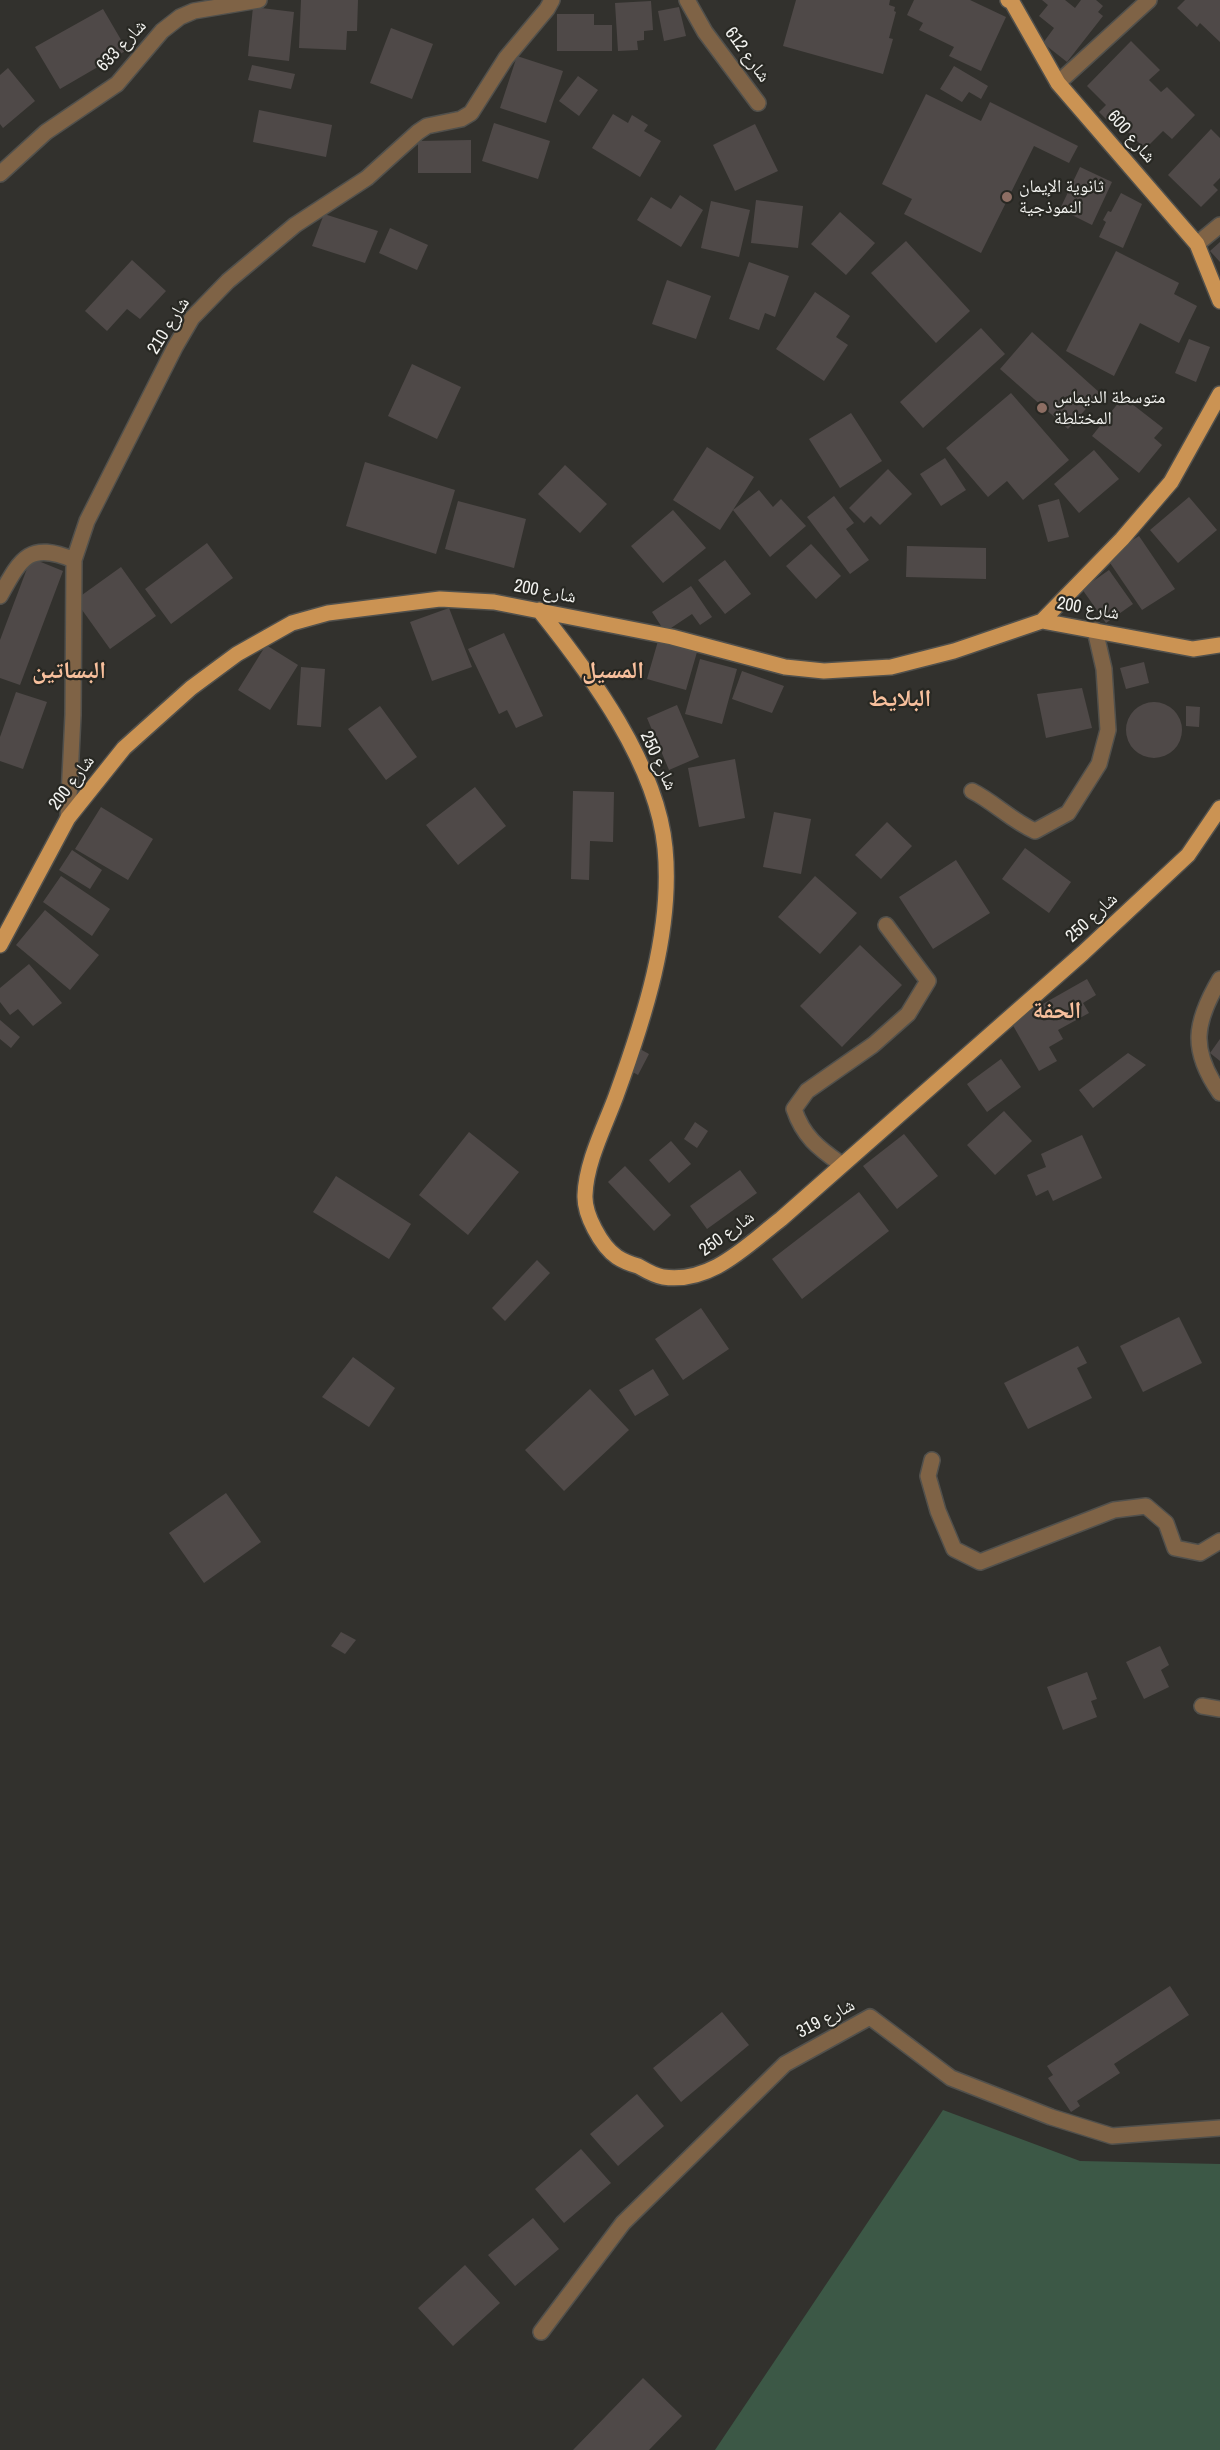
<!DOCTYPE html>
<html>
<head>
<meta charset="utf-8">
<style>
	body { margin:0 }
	canvas { display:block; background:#32312d }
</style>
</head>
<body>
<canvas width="1220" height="2450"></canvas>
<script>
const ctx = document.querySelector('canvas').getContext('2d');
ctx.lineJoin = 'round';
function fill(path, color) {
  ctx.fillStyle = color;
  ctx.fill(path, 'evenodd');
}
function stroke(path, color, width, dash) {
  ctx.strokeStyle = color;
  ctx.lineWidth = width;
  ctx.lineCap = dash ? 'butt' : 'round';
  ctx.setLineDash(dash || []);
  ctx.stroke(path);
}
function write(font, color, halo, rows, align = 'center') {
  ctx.font = font + ' "Archivo Narrow","Noto Naskh Arabic",sans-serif';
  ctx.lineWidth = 4.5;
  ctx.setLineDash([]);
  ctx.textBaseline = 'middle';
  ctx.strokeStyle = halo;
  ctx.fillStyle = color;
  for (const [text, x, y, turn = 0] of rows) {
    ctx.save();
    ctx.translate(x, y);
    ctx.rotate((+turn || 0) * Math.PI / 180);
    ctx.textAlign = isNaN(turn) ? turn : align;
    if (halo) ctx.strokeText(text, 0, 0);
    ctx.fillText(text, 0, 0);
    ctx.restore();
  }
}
fill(new Path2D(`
	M943,2110l137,51 140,3v286h-505z`), '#3c5846');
fill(new Path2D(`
	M301,0h57l-1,31h-10l-1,19 -47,-2z
	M796,0h94l-1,5 6,2 -1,4 2,1 -7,26 4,1 -10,35 -100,-28z
	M914,0h56l36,17 -25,54 -32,-15 5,-9 -35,-17 4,-7 -16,-8z
	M1042,0h23l10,8 6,-8h15l7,6 -5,6 5,4 -36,46 -24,-19 11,-15 -15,-12 9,-11z
	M1185,0h35v42l-20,-19 -3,4 -20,-19z
	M651,1l2,29 -9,1v9l-7,1 1,9 -20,1 -3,-48z
	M253,7l41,5 -5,49 -41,-5z
	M679,7l7,29 -22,5 -6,-30z
	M103,9l24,41 -67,39 -25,-42z
	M557,14h37v11h18v26h-55z
	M391,28l42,16 -21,55 -42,-16z
	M1131,41l29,29 -11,10 12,12 6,-5 28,28 -23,24 -9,-8 -18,18 -29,-29 -4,5 -13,-13 7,-7 -19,-19z
	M517,56l46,15 -17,52 -46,-15z
	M252,65l43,9 -4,15 -43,-9z
	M954,66l34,20 -7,13 -12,-7 -7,10 -22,-13z
	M8,68l27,33 -32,27 -3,-4v-49z
	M578,76l20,14 -19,26 -20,-15z
	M926,94l55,27 9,-19 88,44 -9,17 -35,-17 -53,107 -77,-39 8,-15 -30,-15z
	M259,110l73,15 -6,32 -73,-15z
	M613,114l15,9 4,-8 16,10 -4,6 17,10 -21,36 -48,-29z
	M494,123l56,18 -12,38 -56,-18z
	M755,124l23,47 -43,20 -22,-46z
	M1211,129l9,9v40l-7,7 5,5 -17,17 -33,-32z
	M471,140v33h-53v-32z
	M1080,167l32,15 -20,43 -32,-16z
	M1121,193l21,11 -19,44 -24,-11 7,-15 -3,-2 5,-9 3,1z
	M680,195l23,15 -22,37 -44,-27 14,-23 20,12z
	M756,200l47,6 -5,42 -47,-5z
	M711,201l39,9 -11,47 -38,-9z
	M840,212l35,31 -29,32 -35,-31z
	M324,214l54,17 -13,32 -53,-17z
	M390,228l38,17 -11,25 -38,-17z
	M906,241l64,70 -34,32 -65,-70z
	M1220,242v20l-10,-11z
	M1116,251l63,32 -5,11 23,12 -18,37 -39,-20 -26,53 -48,-25z
	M132,260l34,31 -26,28 -13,-10 -20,22 -22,-20z
	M749,262l40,14 -14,41 -10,-4 -6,17 -30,-11z
	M667,280l44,16 -15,43 -44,-15z
	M815,292l35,24 -14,21 12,8 -24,36 -48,-32z
	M981,328l24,26 -82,74 -23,-26z
	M1032,332l68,61 -32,36 -68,-60z
	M1189,339l21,8 -14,35 -21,-9z
	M412,364l49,23 -24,52 -49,-23z
	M1011,393l58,67 -46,40 -16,-19 -19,16 -42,-49z
	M1123,397l40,31 -9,10 8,7 -23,28 -47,-37z
	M851,413l31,48 -42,27 -31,-49z
	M707,447l47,30 -21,33 26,-20 14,17 8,-8 25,27 -36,31 -37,-47 -13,20 -47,-30z
	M1094,450l25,29 -40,34 -25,-29z
	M945,458l21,32 -25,16 -21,-32z
	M365,462l90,28 -19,64 -90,-28z
	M565,465l42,39 -27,29 -42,-39z
	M888,469l24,25 -32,31 -9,-9 -7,7 -15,-15z
	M834,496l20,27 -8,6 23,31 -19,14 -43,-57z
	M1189,497l28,33 -39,33 -28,-33z
	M1059,499l10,38 -21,5 -10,-37z
	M458,501l68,18 -12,49 -69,-19z
	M673,510l33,38 -43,35 -32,-37z
	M1139,536l36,53 -33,21 -36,-53z
	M207,543l26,35 -62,46 -26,-35z
	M811,544l30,32 -25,23 -30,-33z
	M907,546l79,2v31l-80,-2z
	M31,558l32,13 -43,114 -20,-7v-38z
	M725,560l26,34 -26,20 -27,-34z
	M121,567l35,49 -46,33 -35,-49z
	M1109,570l24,34 -27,19 -24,-34z
	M691,586l21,31 -12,8 -8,-11 -27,18 -13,-20z
	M449,608l23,59 -40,14 -22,-59z
	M504,633l39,83 -27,12 -9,-18 -8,4 -31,-65z
	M658,641l39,11 -11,38 -39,-11z
	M266,645l32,20 -28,45 -32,-20z
	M700,659l37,10 -15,55 -37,-10z
	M1144,662l5,21 -23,6 -6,-21z
	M301,667l24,2 -4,58 -24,-2z
	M742,671l42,15 -12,27 -40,-14z
	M1082,688l10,40 -46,10 -9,-44z
	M16,692l31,10 -24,67 -23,-8v-24z
	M1126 730a28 28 0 1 1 56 0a28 28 0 1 1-56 0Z
	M677,705l22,52 -30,13 -22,-52z
	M380,706l37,51 -31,23 -38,-51z
	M1186,706l14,1 -1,20 -13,-1z
	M735,759l10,59 -46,9 -11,-59z
	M475,787l31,39 -48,39 -32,-40z
	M573,791l41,1 -1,50 -23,-1 -1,39 -18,-1z
	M101,807l52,32 -25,41 -53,-31z
	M774,812l37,7 -10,55 -38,-7z
	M887,822l25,24 -31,33 -26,-24z
	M1025,848l46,34 -22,31 -47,-34z
	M72,850l30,20 -12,19 -31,-19z
	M956,860l34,53 -57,36 -34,-52z
	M61,876l49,33 -18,27 -49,-34z
	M815,876l42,37 -37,41 -42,-37z
	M45,910l54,45 -29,35 -54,-45z
	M860,945l42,40 -60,62 -42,-41z
	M29,964l33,39 -29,23 -15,-17 -8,6 -10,-13v-14z
	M1087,979l9,16 -13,8 6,10 -31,17 5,9 -14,8 8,14 -18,10 -28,-49z
	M0,1020l20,17 -9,11 -11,-9z
	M1220,1039v22l-10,-8z
	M640,1049l9,5 -11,21 -9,-5z
	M1128,1053l18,12 -53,43 -14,-18z
	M1001,1059l20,28 -34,25 -20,-28z
	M1004,1111l28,30 -37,34 -28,-30z
	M695,1122l13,9 -11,17 -13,-9z
	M469,1132l50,40 -51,63 -49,-40z
	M904,1134l34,42 -41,33 -34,-43z
	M1082,1135l20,43 -49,23 -5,-11 -12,6 -9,-21 19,-8 -5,-13z
	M671,1141l20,23 -22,19 -20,-23z
	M625,1166l46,49 -17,16 -46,-49z
	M740,1170l17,23 -50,36 -17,-23z
	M336,1176l75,48 -22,35 -76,-47z
	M859,1192l30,39 -87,68 -30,-40z
	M537,1260l13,13 -45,48 -13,-13z
	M701,1308l28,41 -46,31 -28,-41z
	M1179,1317l23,46 -59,29 -23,-46z
	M1078,1346l9,17 -10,5 15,30 -64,31 -24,-46z
	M353,1357l42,31 -26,39 -47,-30z
	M653,1369l16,26 -34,21 -16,-26z
	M590,1389l39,41 -65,61 -39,-41z
	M226,1493l35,49 -57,41 -35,-50z
	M341,1632l15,8 -11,14 -14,-8z
	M1160,1646l9,19 -8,5 8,17 -25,12 -18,-37z
	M1087,1672l10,27 -6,2 6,16 -34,13 -16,-43z
	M1170,1986l19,29 -75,49 6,9 -43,28 3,5 -9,6 -23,-34 5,-3 -6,-9z
	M722,2012l27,33 -68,57 -28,-34z
	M637,2094l27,32 -46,40 -28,-32z
	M581,2149l30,34 -47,40 -29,-34z
	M533,2218l26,31 -44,37 -27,-31z
	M465,2265l35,38 -47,43 -35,-38z
	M643,2378l39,38 -33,34h-76z`), '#4f4948');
const minor = new Path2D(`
	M687,0l18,32 53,71
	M1058,83l91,-83
	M0,174l46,-42 71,-48 45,-53 18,-14 14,-6 65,-11
	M1197,244l23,-19
	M0,596c21,-38 29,-55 74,-36
	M972,791c22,11 40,30 63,40l33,-18 31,-49 9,-34 -4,-61 -9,-39
	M68,818l5,-103 1,-155 13,-39 88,-174 17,-29 36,-37 67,-56 72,-47 51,-46 9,-6 34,-7 10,-6 35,-55 41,-49 5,-9
	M1220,979c-26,44 -30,71 0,114
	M841,1164c-23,-16 -38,-28 -47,-55l13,-18 66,-46 35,-31 20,-33 -42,-56
	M932,1460l-4,16 10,35 16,38 26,13 134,-52 32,-4 20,17 9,25 25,5 20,-12
	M1202,1706l18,3
	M541,2332l82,-109 162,-159 85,-47 81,61 100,39 61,19 108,-8`);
const major = new Path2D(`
	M1008,0l4,2 46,81 139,161 23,57
	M539,610c52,65 118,154 126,238 8,83 -21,171 -49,248 -11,30 -30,66 -31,99 -1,19 16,51 32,62 6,4 14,7 21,9 7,4 17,10 25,11 48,7 83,-31 118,-58l302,-266 105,-98 32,-47
	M1042,621l80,-82 49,-57 49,-88
	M0,945l68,-127 56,-70 67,-60 46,-34 55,-31 36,-10 112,-14 54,3 178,35 113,30 39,4 67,-4 63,-16 88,-30 151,28 27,-4`);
stroke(minor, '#51504c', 18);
stroke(major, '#51504c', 18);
stroke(minor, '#7f6346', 15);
stroke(major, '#cb9353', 15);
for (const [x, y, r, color] of [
	[1007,197,6,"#8d6e63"],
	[1042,408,6,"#8d6e63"]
]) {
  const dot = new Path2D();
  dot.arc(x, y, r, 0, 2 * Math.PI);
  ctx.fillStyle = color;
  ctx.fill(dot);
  stroke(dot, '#282823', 2);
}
write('18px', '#f3f3f0', '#282823', [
	["شارع 633",122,46,-47],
	["شارع 612",747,55,54],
	["شارع 600",1131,137,49],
	["شارع 210",169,326,-58],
	["شارع 200",545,592,11],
	["شارع 200",1088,609,10],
	["شارع 250",658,761,65],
	["شارع 200",72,783,-53],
	["شارع 250",1092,918,-43],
	["شارع 250",727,1234,-36],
	["شارع 319",826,2019,-28]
]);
write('18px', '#f3f3f0', '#282823', [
	["ثانوية الإيمان",1019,187],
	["النموذجية",1019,208],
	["متوسطة الديماس",1054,398],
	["المختلطة",1054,419]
], 'left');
write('bold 24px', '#f8c09d', '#282823', [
	["البساتين",69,672],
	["المسيل",613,672],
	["البلايط",900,700],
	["الحفة",1057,1012]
]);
</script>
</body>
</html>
